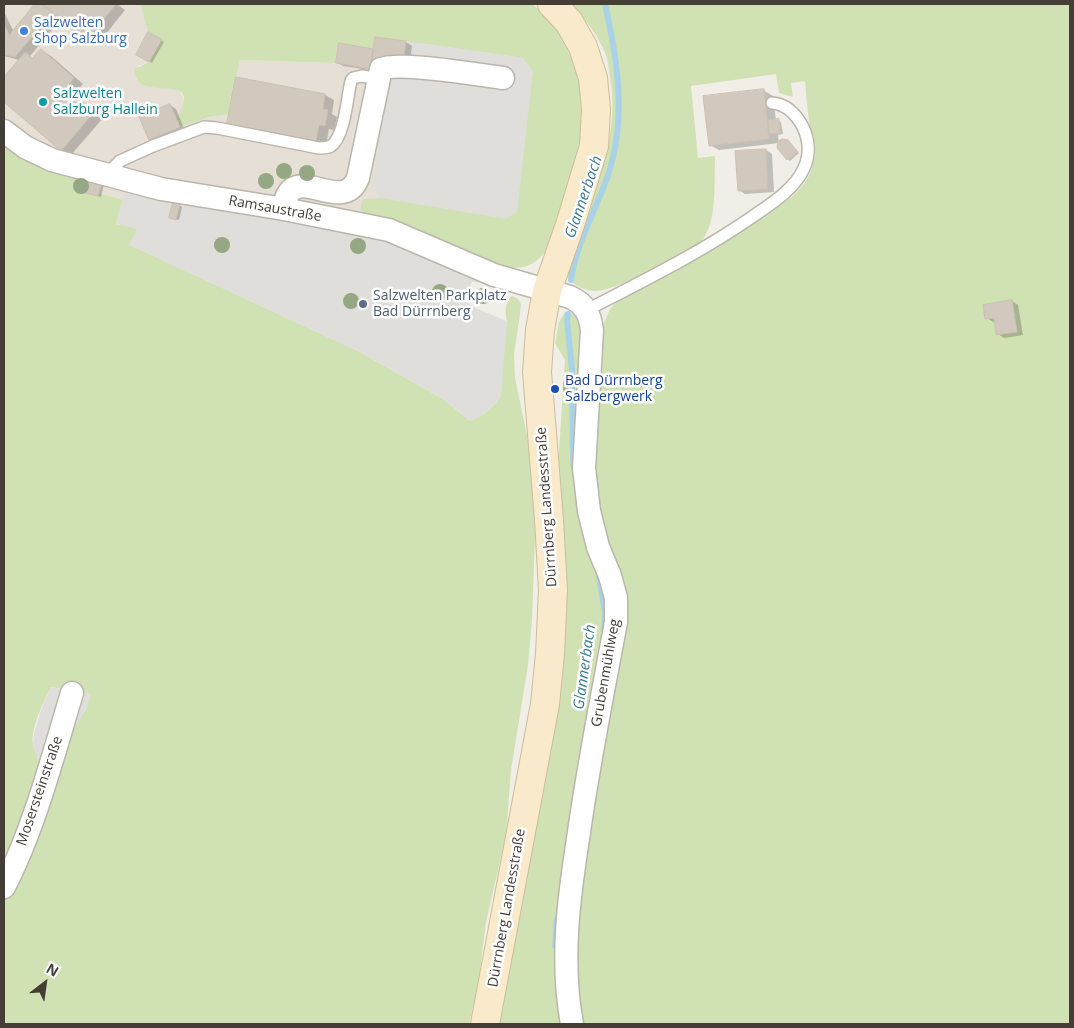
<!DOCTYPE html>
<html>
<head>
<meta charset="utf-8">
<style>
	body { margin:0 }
	#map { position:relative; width:1074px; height:1028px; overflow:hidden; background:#f1eee7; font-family:"Open Sans",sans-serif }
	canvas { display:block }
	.frame { position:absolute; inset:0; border:5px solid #443e37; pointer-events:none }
	.north { position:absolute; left:20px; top:958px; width:50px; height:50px; -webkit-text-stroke:4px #fff; paint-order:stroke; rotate:30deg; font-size:14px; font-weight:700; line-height:20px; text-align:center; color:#443e37 }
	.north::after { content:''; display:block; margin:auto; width:18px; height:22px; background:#443e37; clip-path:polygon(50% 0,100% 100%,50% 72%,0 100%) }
</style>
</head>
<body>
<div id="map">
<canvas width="1074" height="1028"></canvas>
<div class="frame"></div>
<div class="north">N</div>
</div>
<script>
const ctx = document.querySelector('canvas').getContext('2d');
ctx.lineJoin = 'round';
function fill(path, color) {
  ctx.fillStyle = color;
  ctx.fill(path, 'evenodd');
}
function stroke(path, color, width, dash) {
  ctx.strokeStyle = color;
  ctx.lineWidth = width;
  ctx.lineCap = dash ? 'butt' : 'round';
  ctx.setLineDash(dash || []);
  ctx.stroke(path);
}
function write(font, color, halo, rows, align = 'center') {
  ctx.font = font + ' "Open Sans",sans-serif';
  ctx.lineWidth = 5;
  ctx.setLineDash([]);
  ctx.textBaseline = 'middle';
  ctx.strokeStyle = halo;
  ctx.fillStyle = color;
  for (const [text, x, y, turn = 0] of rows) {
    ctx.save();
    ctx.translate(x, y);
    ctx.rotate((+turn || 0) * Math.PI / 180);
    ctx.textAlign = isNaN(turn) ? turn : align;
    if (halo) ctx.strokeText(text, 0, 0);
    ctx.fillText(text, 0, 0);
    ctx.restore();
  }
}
fill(new Path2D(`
	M4,4h136l8,28 14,7 -13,23 -11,4 1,16 10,4 26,3 6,4 4,8 -3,8 -6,10 4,8 29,-10 20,-3 11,-54 96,3 3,-20 34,6 2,-12 148,21 -157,156 -235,-39 -8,25 -23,-7 -2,3 -16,-4 4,-14 -82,-38z`), '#e5dfd6');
fill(new Path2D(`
	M140,4h392l9,7 17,21 21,41 6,54 -13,54 -27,71c-5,6 -10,11 -18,14 -27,10 -85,-27 -111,-37 -9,-3 -17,-7 -26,-10 -10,-2 -20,-3 -29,-8v-6l2,-6 18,-1 142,-140 -148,-21 -2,12 -34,-6 -3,20 -96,-3 -11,54 -20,3 -29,10 -4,-8c27,-42 -19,-24 -36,-36 -4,-4 -5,-9 -5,-14l14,-7 13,-23 -14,-7z
	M572,4h498v1020h-494l-6,-59 49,-320 -26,-155 9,-162 8,-19 6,-7 95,-51 81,-54c28,-26 23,-43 17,-77 -2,-13 -3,-26 -4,-39l-14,2 2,14 -14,-4 -3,-19 -85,12 7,72 17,-2c-1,25 3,68 -15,87 -22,12 -83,49 -106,48 -12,-1 -22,-7 -29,-17l1,-6c21,-60 56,-126 44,-191 -1,-7 -2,-16 -4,-22 -8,-20 -20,-35 -34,-51z
	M4,140l83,37 -4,15 15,4 1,-3 24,7 -7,24 22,4 -8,17 228,106 85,48 27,22 13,-6 13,-12 11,-82c-2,-10 -3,-18 5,-25l6,3 3,5 -1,10 -6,40 1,24 13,62 6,52 1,45 -3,83 -4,45 -17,105 -5,65 -20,87 -8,64 -9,38h-465v-123l9,-17 59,-155 14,-20 4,-15 -39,-7c-7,13 -21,43 -18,58 2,7 8,15 11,21l-40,109z
	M565,312l13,3 6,18 -1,28 27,245 -44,418h-69l61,-557 7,-107 -10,-17 4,-21z`), '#d0e1b4');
fill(new Path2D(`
	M406,41l117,17 10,13 -16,141 -11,7 -125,-21 -9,-13 19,-122 12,2z
	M125,192l225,38 61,18 68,34h-7l-7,14v5l8,6 34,14 -6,75 -5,7 -13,12 -13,6 -27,-22 -85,-48 -229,-106 9,-16 -22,-5z
	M51,687l40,7 -5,15 -7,12 -35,45 -6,-6 -3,-7 -2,-9 1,-11 9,-29z`), '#e0dedb');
fill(new Path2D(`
	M37,4h80l8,6 -28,35 -10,-6 -25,-21 -32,38 4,3 7,-9 10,6 32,28 -9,10 29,24 -32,37 -10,-5 -57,-50v-22l15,-18 -15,-4v-44l10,20z
	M149,33l15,9 -12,21 -14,-9z
	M406,42l6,4 -3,22 -32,3 -34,-5 -6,-4 3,-18 34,6z
	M763,90l10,6 3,25 5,1 2,12 -5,1 1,8 8,-2 12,12 -9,8 -2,-2 -9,-16 -60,7 -9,-5z
	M325,95l9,5 -2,14 5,3 -3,13 -5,-1 -3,16 -88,-16 -9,-6z
	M170,105l6,4 9,22 -29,12 -6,-4z
	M766,150l6,4 2,38 -29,2 -6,-4z
	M87,179l17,5 -3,13 -15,-4z
	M179,205l3,2 -3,13 -6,-1z
	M1012,301l6,4 5,30 -19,3 -6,-4 -2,-13 -3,1 -6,-4z
	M563,381l6,1 -1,11 -5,-2z`), '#0003');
stroke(new Path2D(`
	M571,280c5,-36 24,-68 36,-102 20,-57 11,-117 -2,-174
	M568,314l-1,6 5,49 1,89 1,11
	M599,578l6,34 -1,18
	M555,946l2,-27`), '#aad2e7', 6);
const building = new Path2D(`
	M35,4h7l11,8 -38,45 -11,-2v-31l5,11z
	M42,4h74l-29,36z
	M148,32l14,7 -13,23 -13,-7z
	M375,37l31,4 -3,24 -31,-3z
	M339,43l34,6 -3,20 -34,-6z
	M41,49l33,29 -8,10 28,24 -33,39 -57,-49v-25l21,-25 7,6z
	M236,77l89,17 -2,15 5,1 -3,16 -6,-1 -3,16 -89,-17z
	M764,89l5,50 -60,7 -6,-50z
	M170,104l10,23 -31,13 -10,-23z
	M779,119l1,14 -11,1 -1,-14z
	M782,139l6,1 10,12 -11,8 -10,-12 1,-6z
	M762,149h4l2,40 -30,2 -3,-40z
	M87,177l15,5 -4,14 -16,-4z
	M173,202l7,2 -4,16 -7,-2z
	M1012,300l5,32 -21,3 -2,-17 -9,1 -2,-14z`);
fill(building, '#d2c9be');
stroke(building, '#ccc0b2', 1);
const lane = new Path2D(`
	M106,175l14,-14 33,-15 51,-19 13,1 102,20c4,0 8,0 12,-2 14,-10 16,-49 20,-65l2,-3 9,-2 16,3
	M587,310c56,-29 113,-57 165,-93 19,-13 43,-28 52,-49 6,-13 5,-28 -1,-41 -7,-13 -16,-23 -31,-24`);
const street = new Path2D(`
	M4,131l21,16 27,13 109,29 123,20 105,21 105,45 76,22c15,7 20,17 22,33l-8,138 5,43 9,36 12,29 6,22v24c-13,70 -27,139 -37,210 -10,64 -19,128 -7,192
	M284,209c1,-4 1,-11 4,-15 15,-24 56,19 70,-16l23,-109c19,-8 97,6 122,9
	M4,887c30,-58 49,-131 68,-194`);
const secondary = new Path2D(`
	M485,1024l60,-320 5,-50 3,-64 -4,-70 -12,-148 3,-42 7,-39 23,-66 24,-79 2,-37 -3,-31 -10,-31 -14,-25 -17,-18`);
stroke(lane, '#bcb5ab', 14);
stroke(street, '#bcb5ab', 25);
stroke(secondary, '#ccbd9b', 30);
stroke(lane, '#fff', 11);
stroke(street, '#fff', 22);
stroke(secondary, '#f8eaca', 28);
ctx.fillStyle = '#96a883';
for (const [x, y] of [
	[284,171],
	[307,173],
	[266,181],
	[81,186],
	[222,245],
	[358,246],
	[440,292],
	[483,296],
	[351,301]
]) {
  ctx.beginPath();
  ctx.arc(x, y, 8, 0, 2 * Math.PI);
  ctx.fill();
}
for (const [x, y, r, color] of [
	[24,31,5,"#3f7fe0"],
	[43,102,5,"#0f9aa8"],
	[363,304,5,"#5c6f8a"],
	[555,389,5,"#1a4fb4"]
]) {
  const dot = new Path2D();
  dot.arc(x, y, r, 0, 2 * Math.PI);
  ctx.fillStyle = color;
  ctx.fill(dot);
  stroke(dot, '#fff', 2);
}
write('14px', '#366cbe', '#fff', [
	["Salzwelten",34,23],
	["Shop Salzburg",34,39]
], 'left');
write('14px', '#0d838f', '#fff', [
	["Salzwelten",53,94],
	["Salzburg Hallein",53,110]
], 'left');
write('14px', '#443e37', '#fff', [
	["Ramsaustraße",275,209,10],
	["Dürrnberg Landesstraße",547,507,-94],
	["Grubenmühlweg",606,673,-80],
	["Mosersteinstraße",40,791,-71],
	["Dürrnberg Landesstraße",507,908,-80]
]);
write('14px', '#4e5e75', '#fff', [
	["Salzwelten Parkplatz",373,296],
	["Bad Dürrnberg",373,312]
], 'left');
write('14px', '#164399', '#fff', [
	["Bad Dürrnberg",565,381],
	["Salzbergwerk",565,397]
], 'left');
write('italic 15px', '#3a799c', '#fff', [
	["Glannerbach",584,197,-71],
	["Glannerbach",585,667,-82]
]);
</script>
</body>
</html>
